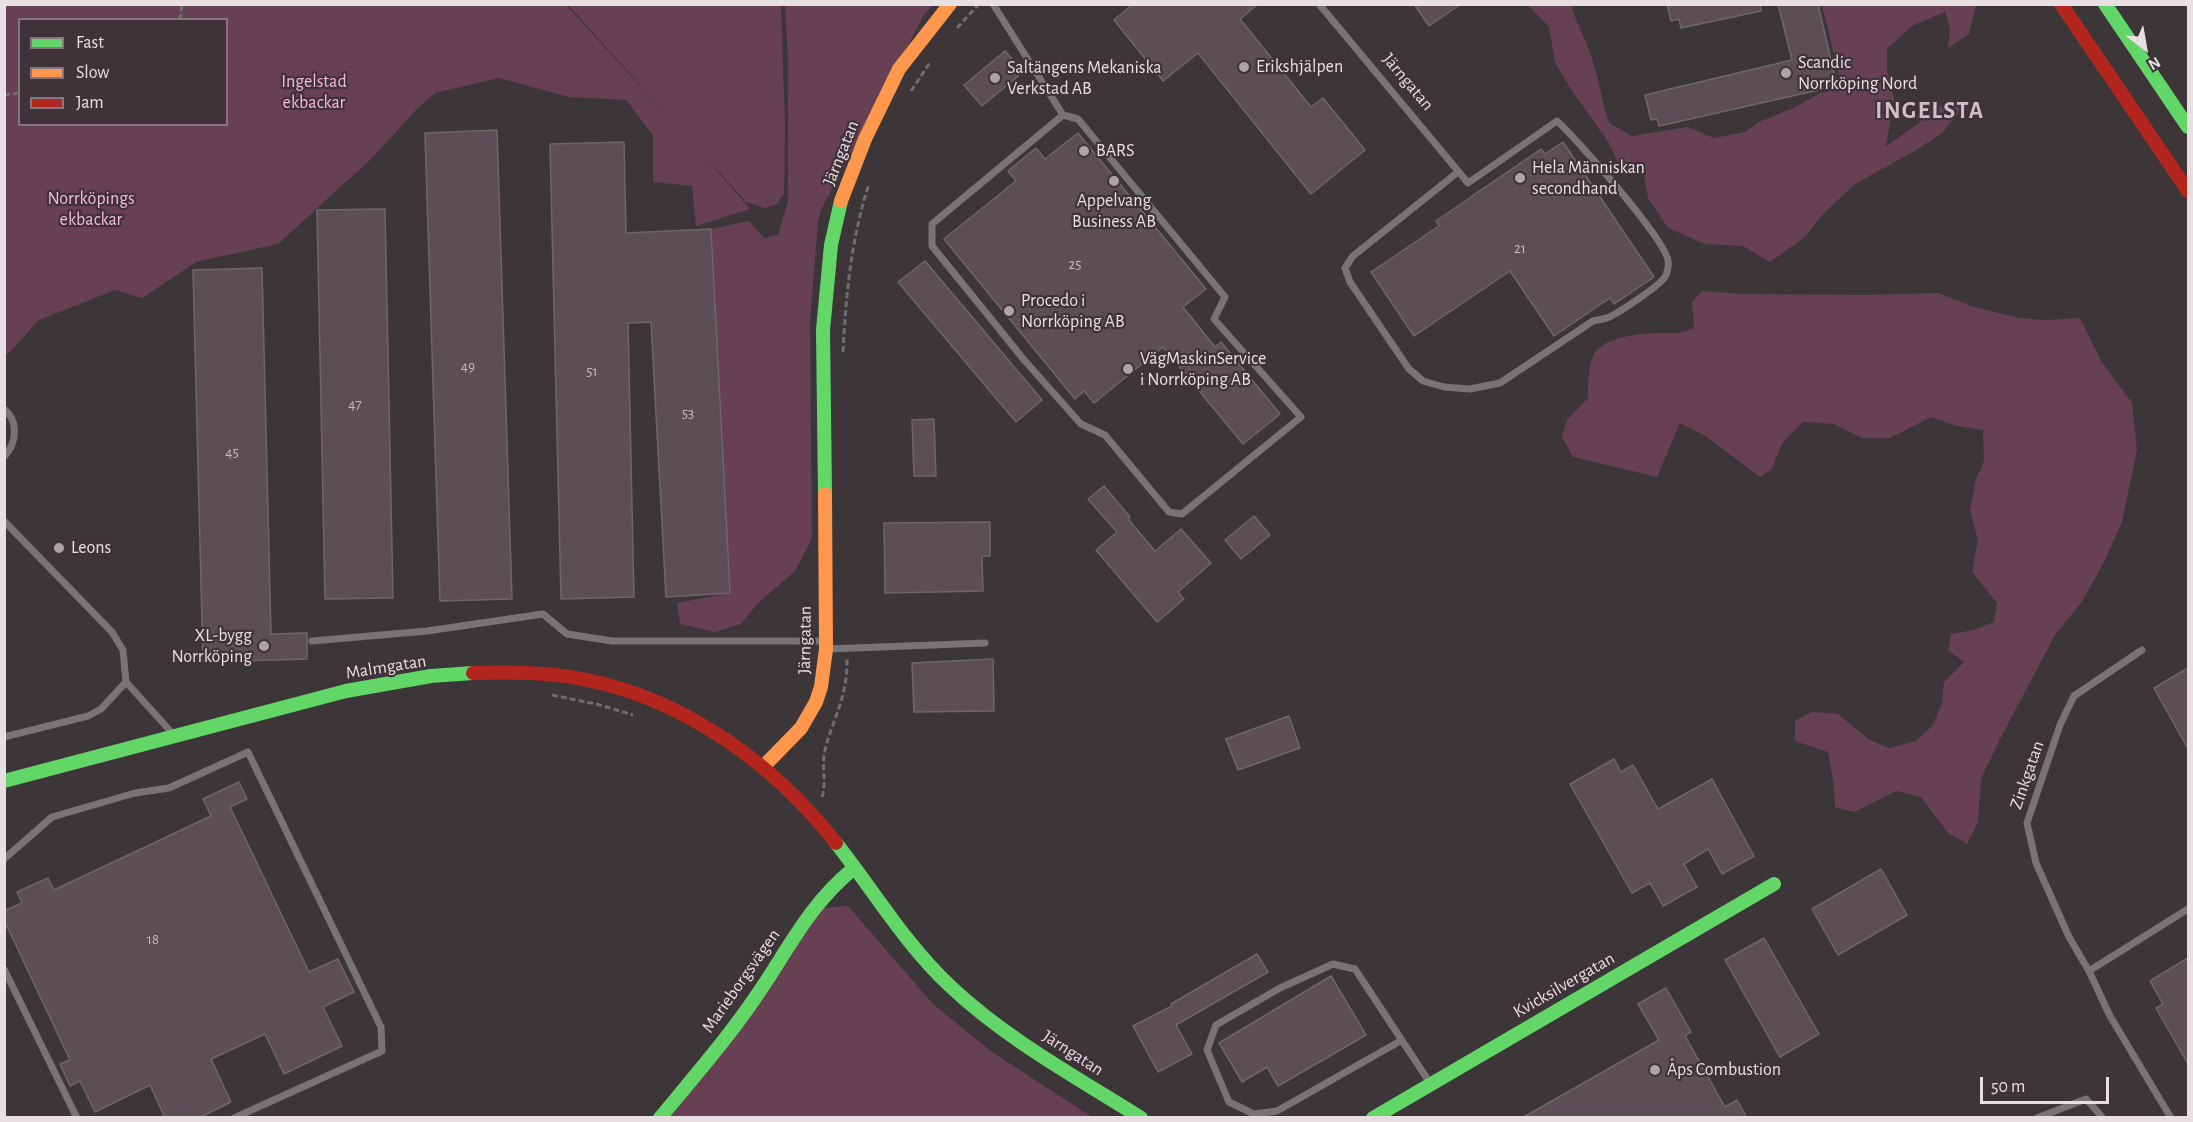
<!DOCTYPE html>
<html>
<head>
<meta charset="utf-8">
<style>
	body { margin:0 }
	#map { position:relative; width:2193px; height:1122px; overflow:hidden; background:#3c3639; font-family:"Alegreya Sans",sans-serif }
	canvas { display:block }
	.frame { position:absolute; inset:0; border:6px solid #e8dfe3; pointer-events:none }
	.legend { position:absolute; left:18px; top:18px; width:210px; height:108px; box-sizing:border-box; background:#403239; border:2px solid #83777d; margin:0; padding:8px 10px; list-style:none; font-size:18px; color:#e8dfe3 }
	.legend li { display:flex; align-items:center; gap:12px; height:30px }
	.legend b { width:30px; border:2px solid #83777d }
	.north { position:absolute; left:2115px; top:18px; width:60px; height:60px; -webkit-text-stroke:4px #403239; paint-order:stroke; rotate:149deg; font-size:16px; font-weight:700; line-height:24px; text-align:center; color:#e8dfe3 }
	.north::after { content:''; display:block; margin:auto; width:21px; height:27px; background:#e8dfe3; clip-path:polygon(50% 0,100% 100%,50% 72%,0 100%) }
	.scale { position:absolute; left:1980px; top:1077px; width:129px; height:27px; box-sizing:border-box; border:3px solid #e8dfe3; border-top:0; padding-left:8px; font-size:18px; line-height:21px; white-space:nowrap; color:#e8dfe3; -webkit-text-stroke:4px #403239; paint-order:stroke }
</style>
</head>
<body>
<div id="map">
<canvas width="2193" height="1122"></canvas>
<div class="frame"></div>
<ul class="legend">
<li><b style="height:8px;background:#63d668"></b>Fast</li>
<li><b style="height:8px;background:#ff974d"></b>Slow</li>
<li><b style="height:8px;background:#b3261e"></b>Jam</li>
</ul>
<div class="north">N</div>
<div class="scale">50 m</div>
</div>
<script>
const ctx = document.querySelector('canvas').getContext('2d');
ctx.lineJoin = 'round';
function fill(path, color) {
  ctx.fillStyle = color;
  ctx.fill(path, 'evenodd');
}
function stroke(path, color, width, dash) {
  ctx.strokeStyle = color;
  ctx.lineWidth = width;
  ctx.lineCap = dash ? 'butt' : 'round';
  ctx.setLineDash(dash || []);
  ctx.stroke(path);
}
function write(font, color, halo, rows, align = 'center') {
  ctx.font = font + ' "Alegreya Sans",sans-serif';
  ctx.lineWidth = 4.5;
  ctx.setLineDash([]);
  ctx.textBaseline = 'middle';
  ctx.strokeStyle = halo;
  ctx.fillStyle = color;
  for (const [text, x, y, turn = 0] of rows) {
    ctx.save();
    ctx.translate(x, y);
    ctx.rotate((+turn || 0) * Math.PI / 180);
    ctx.textAlign = isNaN(turn) ? turn : align;
    if (halo) ctx.strokeText(text, 0, 0);
    ctx.fillText(text, 0, 0);
    ctx.restore();
  }
}
fill(new Path2D(`
	M5,4l561,1 127,138 57,66 -54,17 -4,-40 -39,-4v-47l-27,-35 -56,-3 -72,-19 -63,15 -18,16 -46,50 -93,85 -82,18 -54,36 -27,-8 -76,30 -34,37zM20,20h206v104h-206z
	M568,5h213l4,121 -1,67 -7,11 -12,4 -19,-6z
	M785,5h148l-8,8 -103,195 -4,13 -8,100 2,218 -17,32 -38,33 -16,20 -26,8 -35,-8 -3,-21 53,-10 -19,-364 38,-8 15,17 14,-3 10,-34v-141z
	M1528,5h43c5,18 15,35 21,53 7,22 10,44 17,65l23,13 56,-9 26,11 31,-6 16,-11 30,-12 30,-16 19,-4 -1,-15 -17,-69h154l-7,29 -21,14 2,-19 -5,-17 -33,14 -25,23v21l7,29 -8,47 33,-23 11,-12 28,-12 3,11 -19,23 -24,16 -63,35 -32,30 -18,23 -35,25 -27,-16 -38,-2 -37,-16 -20,-30 -4,-23 -24,-8 -11,-24 -39,-55 -15,-26 -6,-35z
	M1702,291l41,3 122,1 73,-2 36,14 45,11 27,2 34,-2 21,43 31,42 5,47 -15,72 -19,42 -22,39 -26,32 -56,106 -18,38 -3,43 -11,22 -19,-11 -27,-36 -25,-6 -42,21 -19,-5 -1,-21 -6,-34 -33,-11v-20l17,-9 26,2 30,25 21,9 27,-7 16,-15 10,-22 2,-22 20,-20 -16,-12 3,-16 23,-4 20,-8 3,-19 -25,-31 6,-32 -8,-29 6,-32 8,-18 -1,-31 -26,-4 -26,-9 -41,21h-28l-28,-14 -31,-2 -20,20 -12,28 -11,7 -56,-42 -24,-12 -23,54 -84,-20 -11,-20 5,-17 21,-22c0,-14 0,-29 5,-42 9,-20 50,-23 69,-23 15,0 18,1 32,-5l-2,-26z
	M848,906l85,98 59,48 100,65 -422,1 150,-210z`), '#674054');
const building = new Path2D(`
	M1133,4h125l-18,15 71,88 12,-9 42,52 -54,44 -113,-141 -35,28 -49,-61z
	M1414,4h47l-32,22z
	M1667,4h93l1,7 -80,17 -2,-9 -8,2z
	M1778,4h40l19,82 -178,40 -2,-7 -6,1 -6,-25 147,-35z
	M1005,51l18,21 -41,34 -18,-21z
	M497,130l15,469 -72,2 -15,-468z
	M1078,133l128,156 -23,18 32,40 6,-5 59,72 -37,30 -80,-97 -69,56 -10,-12 -9,8 -131,-160 72,-58 -8,-10 28,-23 9,11z
	M624,142l2,91 85,-4 19,364 -64,4 -15,-275 -23,1 6,274 -73,2 -11,-455z
	M1563,142l91,135 -40,27 -4,-6 -56,38 -44,-65 -96,65 -43,-64 68,-46 -3,-5 45,-31 60,-41 4,5z
	M385,209l8,389 -68,1 -8,-389z
	M925,261l117,139 -26,22 -118,-140z
	M262,268l9,366 36,-1v26l-104,3 -10,-392z
	M934,419l2,57h-22l-2,-56z
	M1104,486l26,31 -2,2 27,32 26,-22 30,34 -33,29 6,7 -27,23 -61,-72 21,-18 -29,-33z
	M1254,516l16,19 -29,24 -16,-19z
	M990,522v34h-8l1,35 -98,2 -1,-70z
	M993,659l1,52 -80,1 -2,-49z
	M2188,668v81l-34,-61z
	M1289,716l11,32 -62,22 -12,-31z
	M1614,759l7,13 12,-7 25,44 54,-30 42,77 -32,18 -14,-25 -24,15 13,23 -34,19 -13,-23 -18,10 -62,-109z
	M239,782l8,17 -17,8 79,165 29,-13 16,33 -31,15 19,39 -58,28 -19,-40 -54,25 20,43 -33,16h-33l-15,-33 -55,27 -15,-31 -10,5 -10,-22 10,-4 -66,-140v-9l18,-8 -5,-11 31,-14 6,12 157,-74 -8,-17z
	M1881,869l26,46 -69,40 -26,-46z
	M1764,938l55,96 -39,23 -55,-97z
	M1257,954l11,18 -92,53 16,29 -34,18 -25,-46 39,-20 -1,-2z
	M2188,958v106l-32,-56 7,-4 -13,-23z
	M1331,976l35,59 -88,51 -11,-19 -25,15 -23,-39z
	M1666,988l25,44 -6,4 40,71 12,-7 10,18h-225l137,-78 -21,-36z`);
fill(building, '#5d4d55');
stroke(building, '#6d676a', 1.5);
stroke(new Path2D(`
	M180,20l2,-16
	M957,28l22,-24
	M911,91l20,-30
	M4,95l16,-2
	M843,352c3,-57 8,-113 26,-168
	M552,695l48,10 33,10
	M822,797c5,-15 -1,-31 3,-47 9,-35 23,-54 22,-92`), '#706d6f', 3, [6, 3]);
stroke(new Path2D(`
	M993,4l70,111 15,4 147,178 -11,22 87,98 -119,97 -13,-2 -64,-77 -24,-11 -56,-63 -93,-115v-22l131,-109
	M1319,4l149,179 89,-62c19,17 109,119 111,140 1,3 -1,11 -2,14 -3,9 -49,39 -59,43 -4,1 -10,2 -14,3l-93,62 -30,6 -26,-2 -21,-6 -14,-12 -59,-87 -5,-14 8,-12 105,-84
	M4,409c15,12 13,34 0,48
	M4,521l108,111 11,18 3,32
	M312,641l115,-10 116,-17 24,20 45,7h213
	M828,649l157,-6
	M2142,650l-68,46 -14,29 -33,98 9,40 33,74 20,34 21,45 61,102
	M4,737l84,-21 13,-7 25,-27 47,52
	M4,859l48,-42 83,-24 34,-5 79,-36 133,275 1,24 -148,67
	M4,969l73,149
	M2089,971l99,-62
	M1402,1040l-125,71 -23,3 -25,-12 -22,-52 9,-25 64,-37 53,-24 22,5 75,114
	M2037,1118l49,-19 17,19`), '#787475', 7);
stroke(new Path2D(`
	M2105,4l83,123
	M825,494l-2,-164 8,-85 10,-44
	M4,781l342,-90 85,-15 42,-3
	M836,843c38,48 69,101 114,143 56,53 126,91 191,132
	M660,1118c33,-40 68,-80 97,-123 33,-48 51,-89 97,-127
	M1373,1118l401,-234`), '#63d668', 14);
stroke(new Path2D(`
	M841,201l24,-62 34,-70 51,-65
	M763,767l38,-39 15,-26 5,-15 5,-38 -1,-155`), '#ff974d', 14);
stroke(new Path2D(`
	M2061,4l127,187
	M473,673c38,-1 77,-1 114,7 99,20 188,85 249,163`), '#b3261e', 14);
for (const [x, y, r, color] of [
	[1244,67,6,"#aca4a8"],
	[1786,73,6,"#aca4a8"],
	[995,78,6,"#aca4a8"],
	[1084,151,6,"#aca4a8"],
	[1520,178,6,"#aca4a8"],
	[1114,181,6,"#aca4a8"],
	[1009,311,6,"#aca4a8"],
	[1128,369,6,"#aca4a8"],
	[59,548,6,"#aca4a8"],
	[264,646,6,"#aca4a8"],
	[1655,1070,6,"#aca4a8"]
]) {
  const dot = new Path2D();
  dot.arc(x, y, r, 0, 2 * Math.PI);
  ctx.fillStyle = color;
  ctx.fill(dot);
  stroke(dot, '#403239', 2);
}
write('15px', '#c5bac0', null, [
	["21",1520,248],
	["25",1075,264],
	["49",468,366],
	["51",592,371],
	["47",355,404],
	["53",688,413],
	["45",232,452],
	["18",153,939]
]);
write('18px', '#e8dfe3', '#403239', [
	["Scandic",1798,63],
	["Norrköping Nord",1798,84],
	["Erikshjälpen",1256,67],
	["Saltängens Mekaniska",1007,68],
	["Verkstad AB",1007,89],
	["BARS",1096,151],
	["Hela Människan",1532,168],
	["secondhand",1532,189],
	["Appelvang",1114,201,"center"],
	["Business AB",1114,222,"center"],
	["Procedo i",1021,301],
	["Norrköping AB",1021,322],
	["VägMaskinService",1140,359],
	["i Norrköping AB",1140,380],
	["Leons",71,548],
	["XL-bygg",252,636,"right"],
	["Norrköping",252,657,"right"],
	["Åps Combustion",1667,1070]
], 'left');
write('18px', '#f9b9d8', '#403239', [
	["Ingelstad",314,82],
	["ekbackar",314,103],
	["Norrköpings",91,199],
	["ekbackar",91,220]
]);
write('18px', '#e8dfe3', '#403239', [
	["Järngatan",1408,82,50],
	["Järngatan",841,153,-68],
	["Järngatan",805,640,-89],
	["Malmgatan",386,667,-9],
	["Zinkgatan",2027,775,-71],
	["Marieborgsvägen",741,981,-55],
	["Kvicksilvergatan",1564,985,-30],
	["Järngatan",1073,1053,33]
]);
ctx.letterSpacing = '1.5px';
write('bold 24px', '#d1bfc7', '#403239', [
	["INGELSTA",1930,111]
]);
ctx.letterSpacing = '0px';
</script>
</body>
</html>
